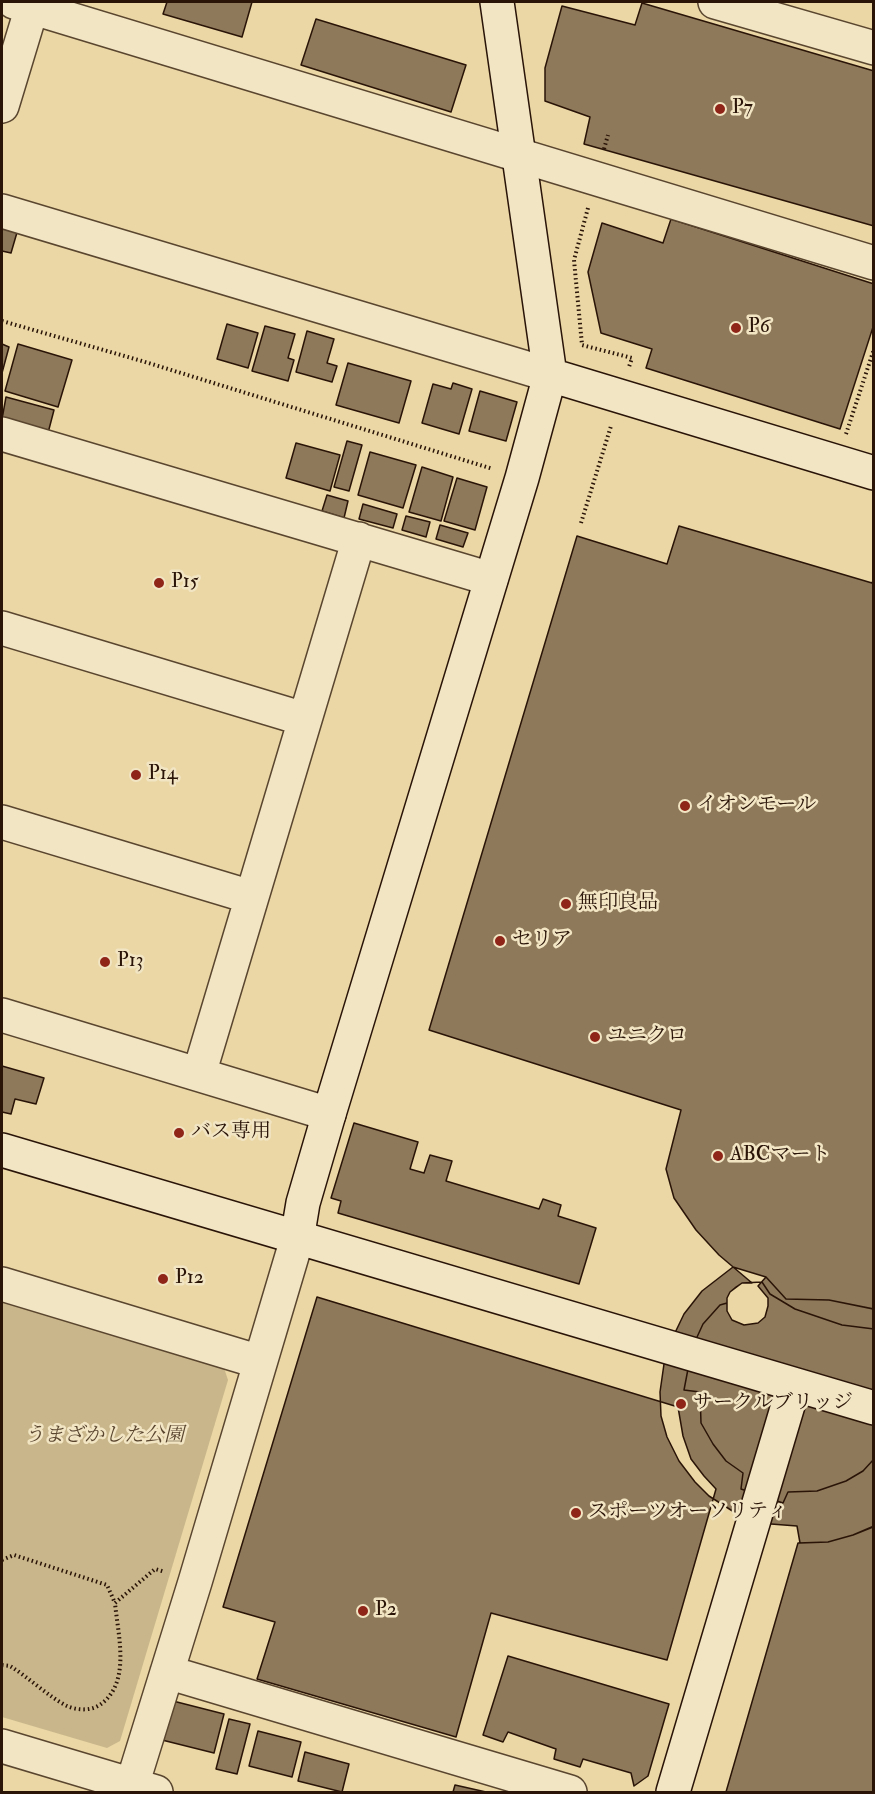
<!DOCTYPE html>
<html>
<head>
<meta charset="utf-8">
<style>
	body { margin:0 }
	#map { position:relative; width:875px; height:1794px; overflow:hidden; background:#ead7a5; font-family:"IM FELL Double Pica",serif }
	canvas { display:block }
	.frame { position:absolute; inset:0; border:3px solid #2a1408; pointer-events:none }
</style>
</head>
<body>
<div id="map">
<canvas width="875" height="1794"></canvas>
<div class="frame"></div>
</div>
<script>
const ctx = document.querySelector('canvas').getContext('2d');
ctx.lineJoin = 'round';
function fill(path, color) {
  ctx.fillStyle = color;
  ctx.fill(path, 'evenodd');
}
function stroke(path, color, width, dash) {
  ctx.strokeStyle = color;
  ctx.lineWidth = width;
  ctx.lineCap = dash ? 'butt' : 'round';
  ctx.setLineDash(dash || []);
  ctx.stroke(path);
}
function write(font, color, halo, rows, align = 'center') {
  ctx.font = font + ' "IM FELL Double Pica","Noto Serif JP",serif';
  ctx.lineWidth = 5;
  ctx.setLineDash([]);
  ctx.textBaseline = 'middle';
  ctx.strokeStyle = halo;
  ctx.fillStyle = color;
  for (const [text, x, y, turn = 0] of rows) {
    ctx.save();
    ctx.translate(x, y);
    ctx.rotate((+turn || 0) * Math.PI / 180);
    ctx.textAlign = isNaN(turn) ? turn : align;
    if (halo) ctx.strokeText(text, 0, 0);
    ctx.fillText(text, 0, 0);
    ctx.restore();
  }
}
fill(new Path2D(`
	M2,1301l221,64 5,15 -108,361 -13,7 -105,-31z`), '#c9b68a');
const building = new Path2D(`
	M167,2h85l-10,35 -79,-23z
	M642,3l232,68v155l-290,-82 6,-27 -45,-16v-33l17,-62 73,19z
	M316,19l150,46 -15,47 -150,-47z
	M671,219l203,65v40l-34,105 -194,-61 6,-19 -51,-16 -13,-61 14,-49 61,20z
	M2,225l16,4 -7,24 -9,-2z
	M227,324l31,9 -10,35 -31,-9z
	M265,326l30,8 -7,24 6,2 -6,21 -36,-10z
	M307,331l27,8 -7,24 10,3 -5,16 -36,-10z
	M2,344l7,3 -7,26z
	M18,344l54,16 -14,47 -53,-16z
	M348,363l63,18 -12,42 -63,-18z
	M453,383l19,6 -13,45 -37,-11 11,-39 18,5z
	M480,391l37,11 -11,39 -37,-10z
	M6,397l48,13 -6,23 -46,-14z
	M347,441l15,4 -13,46 -15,-4z
	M296,443l44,12 -10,36 -44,-13z
	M370,452l46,13 -13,43 -45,-13z
	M422,467l31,10 -12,44 -32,-9z
	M457,478l30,9 -12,43 -31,-9z
	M327,495l21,6 -4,17 -22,-7z
	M363,504l34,10 -4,14 -34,-9z
	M406,516l24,6 -4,15 -24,-7z
	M440,525l28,8 -5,14 -27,-8z
	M679,526l193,57 2,-5 -1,731 -44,-9 -43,-1 -20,-22 -8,9 10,12v8l-3,11 -7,6 -14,2 -12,-5 -5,-9v-13l3,-6 12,-9h10l-33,-28 -23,-25 -22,-32 -8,-29 15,-59 -252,-80 148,-494 90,28z
	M2,1066l42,12 -8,26 -21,-5 -4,15 -9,-2z
	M354,1123l64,19 -8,27 14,4 6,-18 22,6 -6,20 93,28 4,-10 18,6 -3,11 38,12 -17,56 -241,-71 3,-12 -10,-3z
	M733,1267l33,10 20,22 43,1 45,9v20l-32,-4 -47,-16 -25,-15 -8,-12 -20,1 -12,9 -3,6v5l-7,2 -17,19 -11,24 -8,42 16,2 1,31 12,21 13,17 17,12 -2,16 42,14 5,-11 29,-1 29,-10 17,-10 11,-12 -1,68 -20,8 -25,7 -28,1 -3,-17 -39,-3 -24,-11 -25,-16 -14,-14 -16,-21 -12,-24 -6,-21 -1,-24 4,-28 8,-25 12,-25 18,-23z
	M762,1282l8,12 25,15 47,16 32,4v130l-11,12 -17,10 -29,10 -29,1 -5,11 -42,-14 2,-16 -17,-12 -13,-17 -12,-21 -1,-31 -16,-2 8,-42 11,-24 17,-19 7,-2v-5l3,-6 6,-5 6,-4z
	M317,1297l361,110 5,29 8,23 13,17 12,13 -49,171 -176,-47 -35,124 -199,-58 18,-57 -52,-15z
	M874,1526v266h-148l72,-249 30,-1 25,-7z
	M508,1656l161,48 -21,72 -14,10 -3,-13 -48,-14 -3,8 -26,-8 2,-10 -48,-17 -5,10 -20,-7z
	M173,1701l51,13 -10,39 -52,-13z
	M229,1719l21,5 -13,50 -21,-5z
	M258,1731l43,11 -9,35 -43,-11z
	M305,1752l44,12 -7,28 -44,-11z
	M455,1785l31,7h-33z`);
fill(building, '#8e795a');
stroke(building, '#2a1408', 1.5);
const street = new Path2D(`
	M14,2l860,261
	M715,2l159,46
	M2,106l30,-99
	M2,211l548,164
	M2,434l489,145
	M2,628l302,91
	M2,822l249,75
	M2,1015l327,99
	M199,1074l160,-535
	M2,1284l258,78
	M167,1672l403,120
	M2,1746l154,46
	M132,1785l63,-203 102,-343`);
const secondary = new Path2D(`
	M550,375l324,98
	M2,1150l872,258
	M297,1239l6,-36 26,-89 193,-636 28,-103 -53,-373
	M673,1792l121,-407`);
stroke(street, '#5a452f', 36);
stroke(secondary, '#2a1408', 36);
stroke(new Path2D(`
	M604,149l4,-14
	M588,208l-14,52 8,85 50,13 -3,9
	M2,321l140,40 351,108
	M846,434l28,-85
	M581,523l30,-97
	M2,1560l12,-5 93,30 8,18 40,-34 10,3
	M2,1665l8,1c18,11 39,31 57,40 9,4 22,5 31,0 34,-21 20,-70 17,-103`), '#2a1408', 4, [1.5, 3]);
stroke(street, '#f1e5c4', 33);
stroke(secondary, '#f1e5c4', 33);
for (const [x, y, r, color] of [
	[720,109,6,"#8f2418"],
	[736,328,6,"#8f2418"],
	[159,583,6,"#8f2418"],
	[136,775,6,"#8f2418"],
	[685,806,6,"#8f2418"],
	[566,904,6,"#8f2418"],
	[500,941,6,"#8f2418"],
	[105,962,6,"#8f2418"],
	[595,1037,6,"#8f2418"],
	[179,1133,6,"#8f2418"],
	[718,1156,6,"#8f2418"],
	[163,1279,6,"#8f2418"],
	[681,1404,6,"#8f2418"],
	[576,1513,6,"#8f2418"],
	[363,1611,6,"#8f2418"]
]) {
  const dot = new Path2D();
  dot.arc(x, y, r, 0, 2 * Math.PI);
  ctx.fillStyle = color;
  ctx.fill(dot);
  stroke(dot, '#f1e5c4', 2);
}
write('20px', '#2a1408', '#f1e5c4', [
	["P7",732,109],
	["P6",748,328],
	["P15",171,583],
	["P14",148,775],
	["イオンモール",697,806],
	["無印良品",578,904],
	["セリア",512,941],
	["P13",117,962],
	["ユニクロ",607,1037],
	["バス専用",191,1133],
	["ABCマート",730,1156],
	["P12",175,1279],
	["サークルブリッジ",693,1404],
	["スポーツオーソリティ",588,1513],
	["P2",375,1611]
], 'left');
write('italic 20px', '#5a452f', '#f1e5c4', [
	["うまざかした公園",104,1437]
]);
</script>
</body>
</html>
